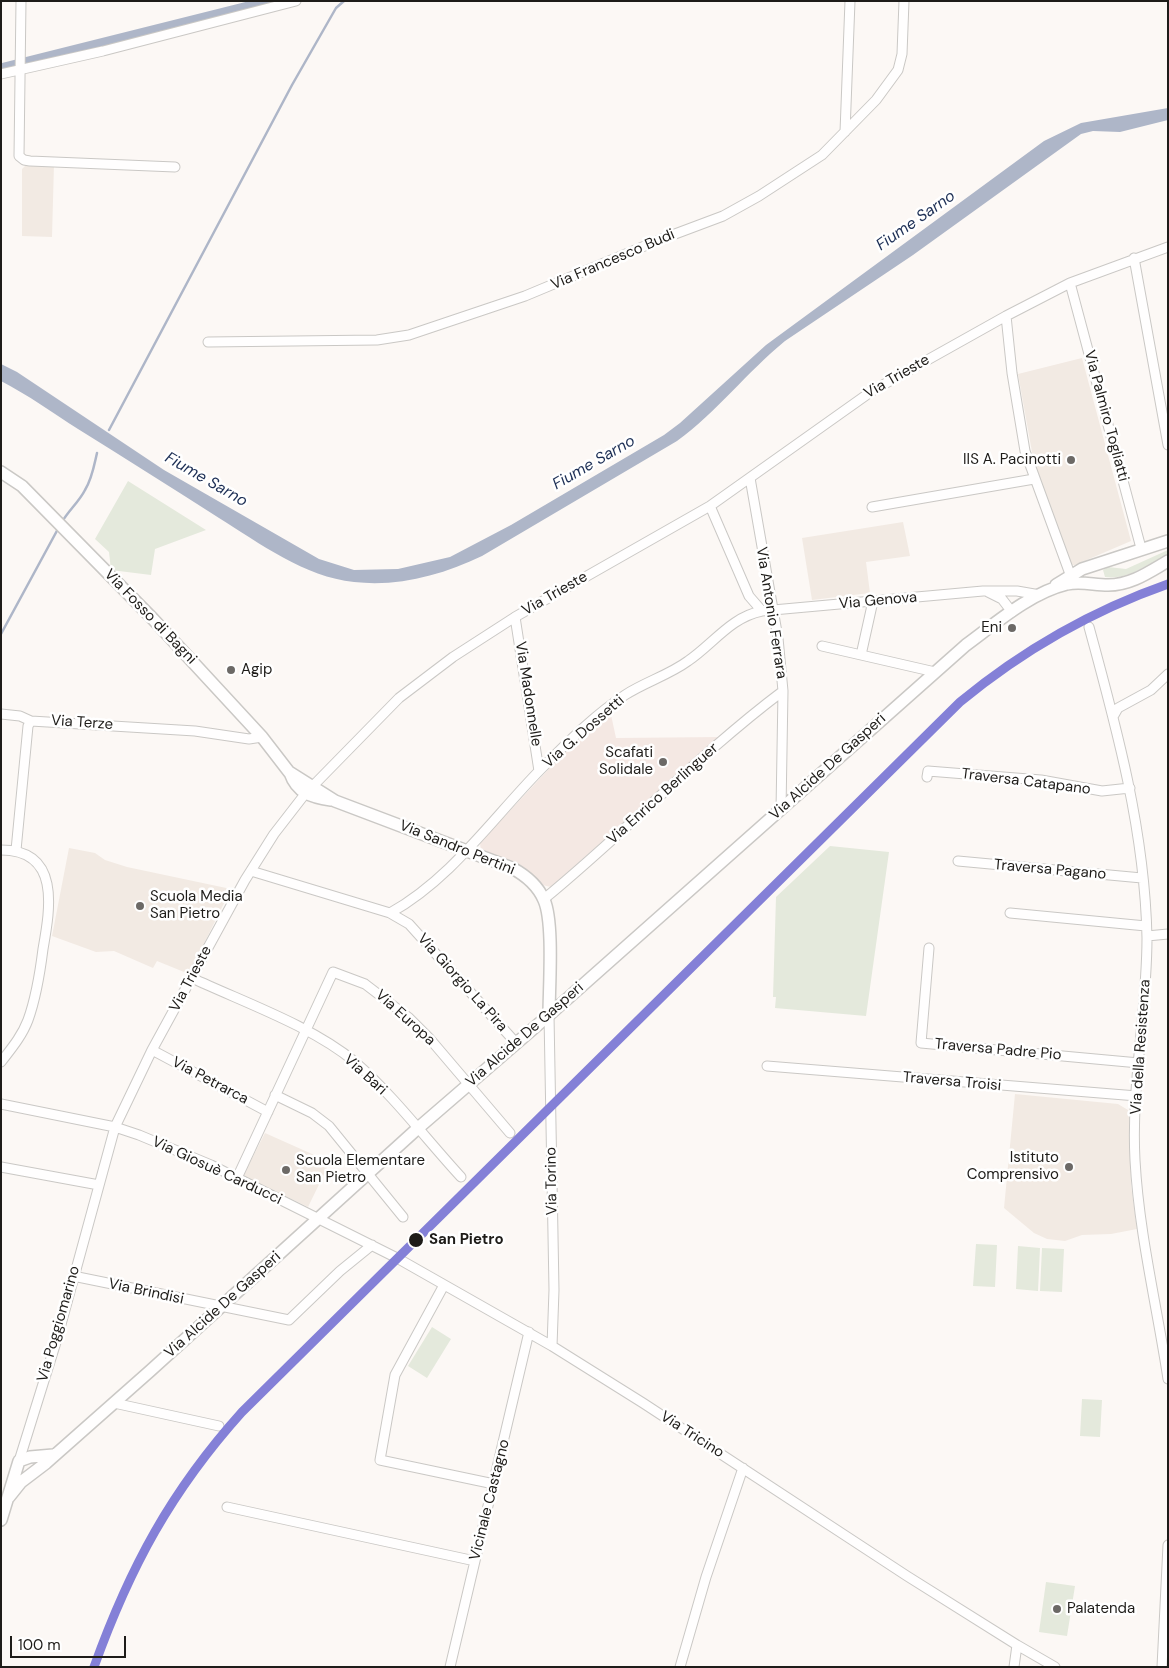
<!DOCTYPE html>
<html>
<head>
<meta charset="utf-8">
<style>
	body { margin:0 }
	#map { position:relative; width:1169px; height:1668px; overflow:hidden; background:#fcf8f5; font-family:"DM Sans",sans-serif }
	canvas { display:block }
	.frame { position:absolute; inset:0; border:2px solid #1e1c19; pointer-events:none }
	.scale { position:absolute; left:10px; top:1636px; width:116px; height:22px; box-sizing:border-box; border:2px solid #1e1c19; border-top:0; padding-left:6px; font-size:15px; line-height:18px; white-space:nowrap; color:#1e1c19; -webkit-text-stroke:4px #fff; paint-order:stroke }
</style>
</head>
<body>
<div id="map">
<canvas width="1169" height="1668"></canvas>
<div class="frame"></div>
<div class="scale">100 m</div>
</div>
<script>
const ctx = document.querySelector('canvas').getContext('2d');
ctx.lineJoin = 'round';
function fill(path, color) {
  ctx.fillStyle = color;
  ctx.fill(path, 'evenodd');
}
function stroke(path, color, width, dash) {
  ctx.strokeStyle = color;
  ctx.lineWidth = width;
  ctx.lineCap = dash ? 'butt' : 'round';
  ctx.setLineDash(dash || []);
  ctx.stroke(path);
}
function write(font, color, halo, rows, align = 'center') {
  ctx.font = font + ' "DM Sans",sans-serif';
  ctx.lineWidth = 5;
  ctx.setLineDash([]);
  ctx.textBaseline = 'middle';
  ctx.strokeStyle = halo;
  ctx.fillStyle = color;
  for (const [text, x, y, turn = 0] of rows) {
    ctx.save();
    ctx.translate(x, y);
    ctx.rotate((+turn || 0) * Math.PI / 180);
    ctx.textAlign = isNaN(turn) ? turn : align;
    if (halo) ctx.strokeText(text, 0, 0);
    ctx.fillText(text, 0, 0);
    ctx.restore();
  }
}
fill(new Path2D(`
	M610,710l6,28 104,-1 -169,150 -9,-2 -18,-15 -43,-19 -1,-8 10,-11 70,-75z`), '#f4e8e3');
fill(new Path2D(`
	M28,163l26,1 -2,73 -30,-1v-67z
	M1082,358l49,183 -56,24h-4l-37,-102 -16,-89z
	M903,522l7,34 -44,6 4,31 -58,7 -10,-62z
	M69,848l26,5 10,7 22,7 104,22 -42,85 -32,-13 -4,7 -39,-17 -18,1 -44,-16z
	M1015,1094l103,10 10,6 2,4 1,71 6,44 -26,5 -29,1 -17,6 -18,-2 -13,-6 -30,-25z
	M265,1133l65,29 -22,45 -65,-31z`), '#f2eae3');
fill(new Path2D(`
	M128,481l78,49 -51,19 -4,26 -40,-5 -2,-18 -14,-13z
	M1168,550v4c-20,10 -39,26 -63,23l-2,-7 5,-3 18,2z
	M830,846l59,6 -23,164 -91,-8 1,-11h-3l3,-100z
	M976,1244l21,1 -2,42 -22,-1z
	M1018,1246l22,2 -2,43 -22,-2z
	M1042,1248l22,1 -2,43 -22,-1z
	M432,1327l19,12 -24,39 -19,-12z
	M1082,1399l20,1 -2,37 -20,-1z
	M1046,1582l29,4 -8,50 -28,-4z`), '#e4e9dc');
fill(new Path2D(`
	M1168,108v12l-48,12 -27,-1 -12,3 -168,121 -128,86c-38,31 -68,71 -108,100l-195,115c-40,19 -83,31 -128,26 -49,-5 -95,-39 -135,-64 -47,-30 -94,-60 -141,-89 -25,-16 -50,-34 -77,-48v-17l16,8 147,98 155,89 35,11 44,-1 52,-12 61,-32 153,-90 16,-12 86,-78 278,-204 37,-18z`), '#aeb6c8');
stroke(new Path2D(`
	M109,430l183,-345 44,-77 8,-7
	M62,522c6,-11 17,-20 23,-32 7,-11 9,-24 12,-37
	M1,634l58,-107`), '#aeb6c8', 2.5);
stroke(new Path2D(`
	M1,68l267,-67`), '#aeb6c8', 9);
const minor = new Path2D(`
	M21,1l-2,155 5,4 6,1 145,6
	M1,74l102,-23 193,-50
	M845,132l5,-131
	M1134,258l34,187
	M1070,283l71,265
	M1006,316l6,57 13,78 45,123
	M208,342l169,-2 32,-5 116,-39 134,-56 64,-24 36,-20 63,-41 54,-55 22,-30 4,-16 2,-53
	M750,478l28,160 5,53 -2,119
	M710,506l39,90 13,15
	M872,507l162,-28
	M988,592l14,7 10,13
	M515,617l24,154
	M1089,627c28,102 56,205 58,311 0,74 -16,148 -12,222 4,74 22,146 33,219
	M822,646l113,26
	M861,655l12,-54
	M1,714l19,2 11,5
	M1114,715l4,-7 33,-18 17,-16
	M927,777l1,-6 113,9 61,11 28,-3
	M1,850c60,0 49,59 42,99 -3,24 -7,49 -15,71 -6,16 -17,29 -27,42
	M16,850l12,-124 3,-5 164,10 54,8 13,-2
	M958,861l184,17
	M251,871l139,42 19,11 107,119
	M544,899c82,-67 155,-145 239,-208
	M390,913c61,-34 102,-94 150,-143 26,-26 54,-55 85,-75 20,-13 44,-20 63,-34 25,-17 43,-44 74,-50l221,-20h34l23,4
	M1010,913l136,13
	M1147,936l21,-2
	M929,948l-8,95 218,20
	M192,978c51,24 120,48 163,84 39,34 71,77 106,115
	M549,1015l5,275 -2,56
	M152,1050l116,62
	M767,1066l370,30
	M275,1095l37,18 17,13 74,91
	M1,1104l114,23 24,8 72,30 186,93 155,88 91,57 264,173 110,69 38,22
	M1,1167l98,18
	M237,1178l96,-206 32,12 43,33 22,22 80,94
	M73,1276l216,44 51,-49 32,-26
	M444,1285l-49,90 -15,85 114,24
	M114,1403l105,23
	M19,1461l38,-122 58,-212 37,-77 93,-170 29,-46 31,-40 94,-96 54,-41 62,-40 195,-111 162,-115 134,-75 64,-33 98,-36
	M227,1507l248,54
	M450,1667l79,-335
	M680,1667l26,-90 37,-109
	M1014,1667l3,-22
	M1162,1667l6,-122`);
const major = new Path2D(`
	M1,472l21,14 131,133 109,118 27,35 46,29 177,67c13,7 26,18 32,32 10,22 5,88 5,115
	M1056,585l26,-16 86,-28
	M290,773c7,20 21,24 41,27
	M9,1497l12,-15 25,-19 104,-92 267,-242 132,-114 417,-370c30,-22 64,-52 101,-61 14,-3 27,1 41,1 23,0 41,-13 60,-24
	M1,1520l18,-59 11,-4 23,-2`);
stroke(minor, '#cac8c5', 11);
stroke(major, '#cac8c5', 14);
stroke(minor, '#fffefe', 9);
stroke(major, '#fffefe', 11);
stroke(new Path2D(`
	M94,1667c36,-100 77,-176 148,-255l718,-710c63,-52 131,-91 208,-118`), '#8480d7', 9);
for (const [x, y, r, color] of [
	[1071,460,5,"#6c6966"],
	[1012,628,5,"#6c6966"],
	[231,670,5,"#6c6966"],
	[663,762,5,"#6c6966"],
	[140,906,5,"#6c6966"],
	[1069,1167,5,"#6c6966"],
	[286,1170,5,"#6c6966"],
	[416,1240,8,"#1e1c19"],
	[1057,1609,5,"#6c6966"]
]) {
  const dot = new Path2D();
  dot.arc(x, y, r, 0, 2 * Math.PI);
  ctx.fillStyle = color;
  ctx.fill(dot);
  stroke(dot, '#fff', 2);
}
write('15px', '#1e1c19', '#fff', [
	["Via Francesco Budi",613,260,-23],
	["Via Trieste",897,377,-30],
	["Via Palmiro Togliatti",1106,416,75],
	["Via Trieste",555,594,-30],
	["Via Genova",878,601,-5],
	["Via Antonio Ferrara",771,613,81],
	["Via Fosso di Bagni",150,617,46],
	["Via Madonnelle",528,694,81],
	["Via Terze",82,723,4],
	["Via G. Dossetti",584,732,-41],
	["Via Alcide De Gasperi",828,767,-42],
	["Traversa Catapano",1026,782,7],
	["Via Enrico Berlinguer",663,794,-42],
	["Via Sandro Pertini",457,848,22],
	["Traversa Pagano",1050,870,5],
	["Via Trieste",191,979,-62],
	["Via Giorgio La Pira",462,983,48],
	["Via Europa",405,1018,42],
	["Via Alcide De Gasperi",525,1035,-41],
	["Via della Resistenza",1141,1047,-86],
	["Traversa Padre Pio",998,1050,5],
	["Via Bari",365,1075,42],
	["Via Petrarca",210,1081,28],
	["Traversa Troisi",952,1082,5],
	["Via Giosuè Carducci",217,1171,25],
	["Via Torino",552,1181,-91],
	["Via Brindisi",146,1292,12],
	["Via Alcide De Gasperi",223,1305,-42],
	["Via Poggiomarino",59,1324,-74],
	["Via Tricino",692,1435,33],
	["Vicinale Castagno",490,1500,-76]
]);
write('15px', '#1e1c19', '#fff', [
	["IIS A. Pacinotti",1061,460],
	["Eni",1002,628],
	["Agip",241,670,"left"],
	["Scafati",653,753],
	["Solidale",653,770],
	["Scuola Media",150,897,"left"],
	["San Pietro",150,914,"left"],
	["Istituto",1059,1158],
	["Comprensivo",1059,1175],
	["Scuola Elementare",296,1161,"left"],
	["San Pietro",296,1178,"left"],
	["Palatenda",1067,1609,"left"]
], 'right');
write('bold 15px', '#1e1c19', '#fff', [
	["San Pietro",429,1240]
], 'left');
write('italic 16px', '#1d2f55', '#fff', [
	["Fiume Sarno",916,221,-35],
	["Fiume Sarno",594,463,-30],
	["Fiume Sarno",206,480,30]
]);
</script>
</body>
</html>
